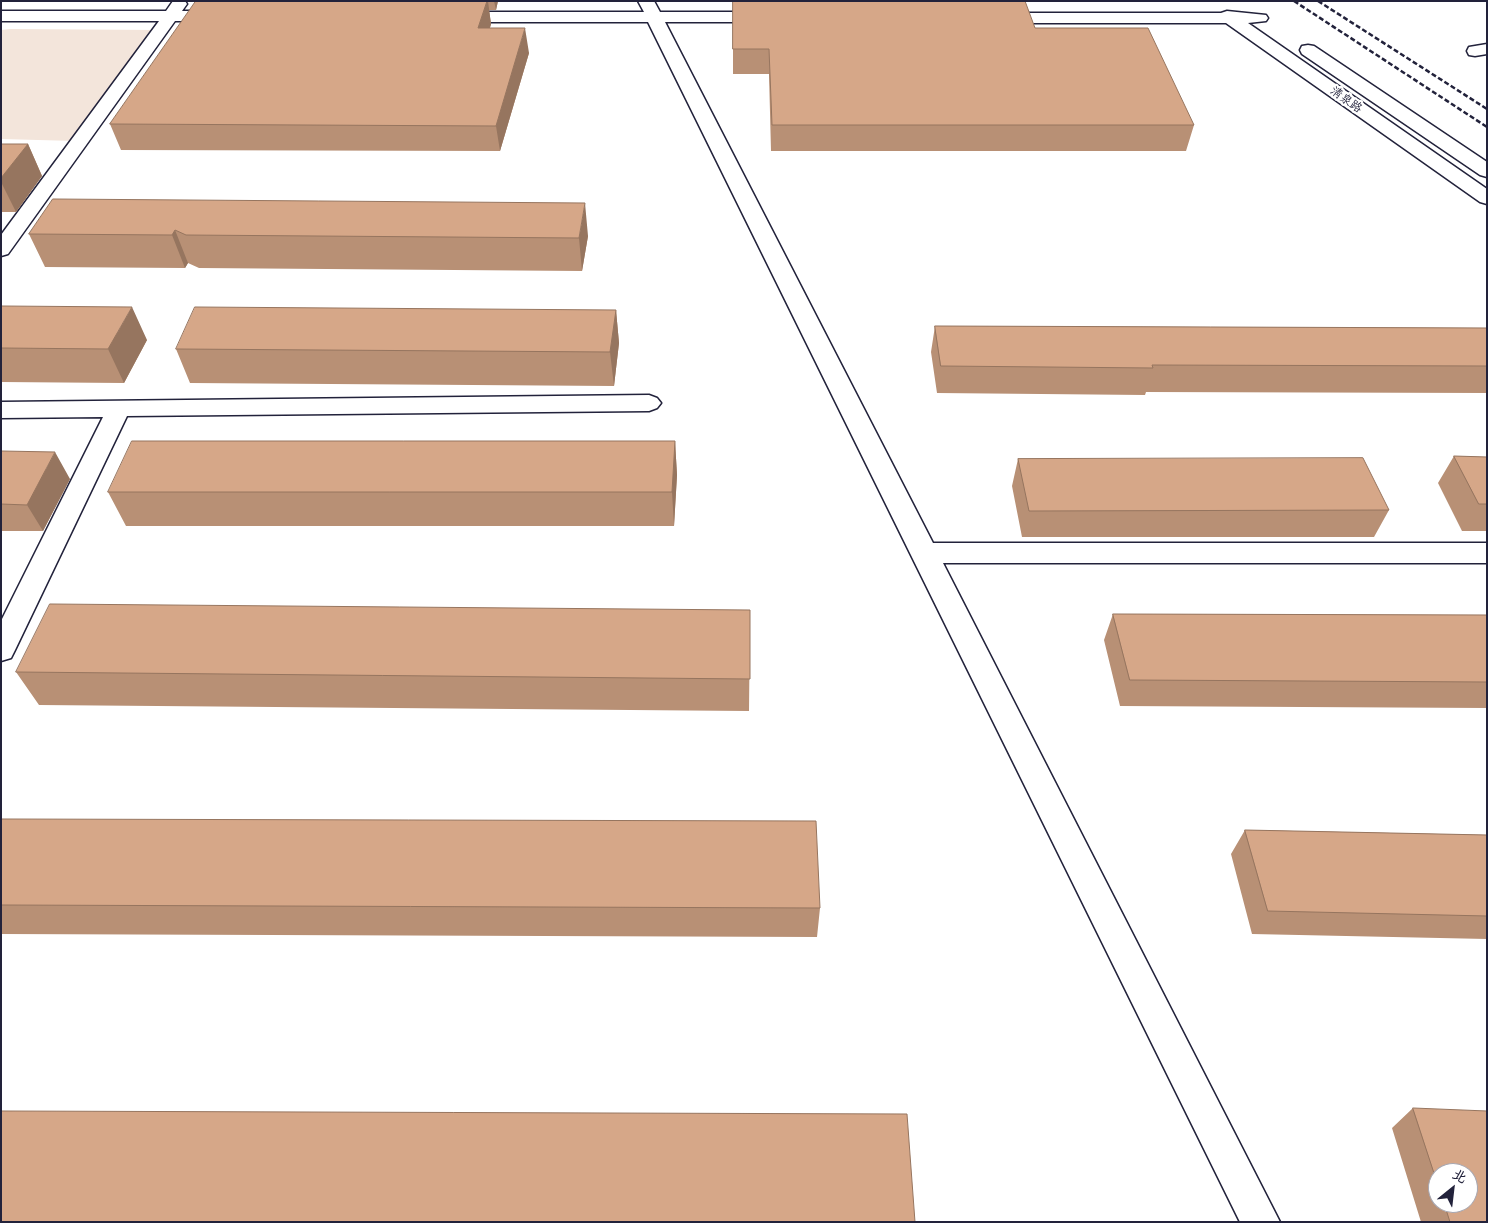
<!DOCTYPE html>
<html>
<head>
<meta charset="utf-8">
<style>
	body { margin:0 }
	#map { position:relative; width:1488px; height:1223px; overflow:hidden; background:#fff; font-family:"Shantell Sans","LXGW WenKai TC",sans-serif }
	canvas { display:block }
	.frame { position:absolute; inset:0; border:2px solid #22223b; pointer-events:none }
	.north { position:absolute; left:1428px; top:1163px; width:50px; height:50px; box-sizing:border-box; background:#fff; border:1px solid #a7a7b1; border-radius:50%; rotate:29deg; font-size:14px; font-weight:700; line-height:20px; text-align:center; color:#22223b }
	.north::after { content:''; display:block; margin:auto; width:18px; height:22px; background:#22223b; clip-path:polygon(50% 0,100% 100%,50% 72%,0 100%) }
</style>
</head>
<body>
<div id="map">
<canvas width="1488" height="1223"></canvas>
<div class="frame"></div>
<div class="north">北</div>
</div>
<script>
const ctx = document.querySelector('canvas').getContext('2d');
ctx.lineJoin = 'round';
function fill(path, color) {
  ctx.fillStyle = color;
  ctx.fill(path, 'evenodd');
}
function stroke(path, color, width, dash) {
  ctx.strokeStyle = color;
  ctx.lineWidth = width;
  ctx.lineCap = dash ? 'butt' : 'round';
  ctx.setLineDash(dash || []);
  ctx.stroke(path);
}
function write(font, color, halo, rows, align = 'center') {
  ctx.font = font + ' "Shantell Sans","LXGW WenKai TC",sans-serif';
  ctx.lineWidth = 4.5;
  ctx.setLineDash([]);
  ctx.textBaseline = 'middle';
  ctx.strokeStyle = halo;
  ctx.fillStyle = color;
  for (const [text, x, y, turn = 0] of rows) {
    ctx.save();
    ctx.translate(x, y);
    ctx.rotate((+turn || 0) * Math.PI / 180);
    ctx.textAlign = isNaN(turn) ? turn : align;
    if (halo) ctx.strokeText(text, 0, 0);
    ctx.fillText(text, 0, 0);
    ctx.restore();
  }
}
fill(new Path2D(`
	M11,29l146,1 -82,111 -74,-2v-109z`), '#f3e5db');
const minor = new Path2D(`
	M173,1h12l2,3 -5,7h42l6,2 2,3 -2,3 -6,2h-49l-167,233 -7,2v-21l158,-214h-158v-10h165z
	M638,1h16l6,11h111l6,2 2,3 -2,3 -6,2h-106l268,521h554v20h-544l337,659h-40l-592,-1200h-196l-6,-2 -2,-3 2,-3 6,-2h192z
	M1227,11l39,4 2,3 -2,3 -18,2 239,166v15l-7,-2 -254,-179h-232l-6,-2 -2,-3 2,-3 6,-2h227z
	M1487,44v10l-12,2 -6,-1 -2,-4 2,-4z
	M1308,45l6,1 173,116v15l-7,-2 -178,-121 -2,-4 2,-4z
	M649,395l8,3 4,5 -4,5 -8,3 -522,5 -112,234 -4,8 -10,3v-40l102,-204 -102,1v-16z`);
stroke(minor, '#22223b', 3);
fill(minor, '#fff');
stroke(new Path2D(`
	M1294,1l193,126
	M1318,1l169,108`), '#22223b', 2.5, [5, 2.5]);
fill(new Path2D(`
	M196,1h302l-2,9h-7l2,14 -1,4 39,25 -29,98 -379,-1 -11,-26z
	M733,1l302,27 159,97 -8,26h-415l-2,-77h-36z
	M1,144h27l14,32 -26,36h-15z
	M53,199l535,37 -6,35 -383,-3 -11,-5 -3,5 -140,-1 -16,-33z
	M1,306l146,34 -23,43 -123,-1z
	M616,310l3,33 -5,43 -424,-3 -14,-34z
	M935,326l552,2v65l-341,-1 -1,3 -208,-2 -6,-41z
	M675,441l2,34 -3,51h-548l-18,-34z
	M1,451l69,28 -27,52h-42z
	M1454,456l33,1v74h-25l-24,-48z
	M1018,459l371,51 -15,27h-352l-10,-51z
	M750,610l-1,101 -710,-6 -23,-33z
	M1113,614l374,1v93l-367,-2 -16,-66z
	M1,819l819,89 -3,29 -816,-3z
	M1245,830l242,5v104l-235,-5 -21,-80z
	M1413,1108l74,114h-66l-29,-94zM1438,1173l30,30h-30z`), '#b89075');
fill(new Path2D(`
	M487,1h1l3,23 -9,28 -4,-24z
	M494,1h4l-2,9z
	M525,28l4,25 -29,98 -4,-25z
	M28,144l14,32 -26,36 -15,-30v-4z
	M585,203l3,33 -6,35 -3,-33z
	M175,230l13,33 -3,5 -13,-33z
	M132,307l15,33 -23,43 -16,-34z
	M616,310l3,33 -5,43 -4,-34z
	M675,441l2,34 -3,51 -2,-34z
	M55,452l15,27 -27,52 -16,-26z`), '#96755f');
const building = new Path2D(`
	M196,1h291l-9,27h47l-29,98 -386,-2z
	M733,1h292l10,27h113l46,97h-422l-3,-76h-36z
	M1,144h27l-27,34z
	M53,199l532,4 -6,35 -393,-3 -11,-5 -3,5 -143,-1z
	M1,306l131,1 -24,42 -107,-1z
	M195,307l421,3 -6,42 -434,-3z
	M935,326l552,2v38l-335,-1 1,3 -212,-2z
	M132,441h543l-3,51h-564z
	M1,451l54,1 -28,53 -26,-1z
	M1454,456l33,1v47h-8z
	M1363,458l26,52 -360,1 -11,-52z
	M50,604l700,6v69l-734,-7z
	M1113,614l374,1v67l-357,-2z
	M1,819l815,2 4,87 -819,-3z
	M1245,830l242,5v81l-219,-5z
	M1413,1108l74,3v111h-37l-6,-19h24v-30h-30v12z
	M1,1111l906,3 8,108h-914z`);
fill(building, '#d6a788');
stroke(building, '#96755f', 1);
write('12px', '#22223b', '#fff', [
	["清泉路",1346,100,35]
]);
</script>
</body>
</html>
